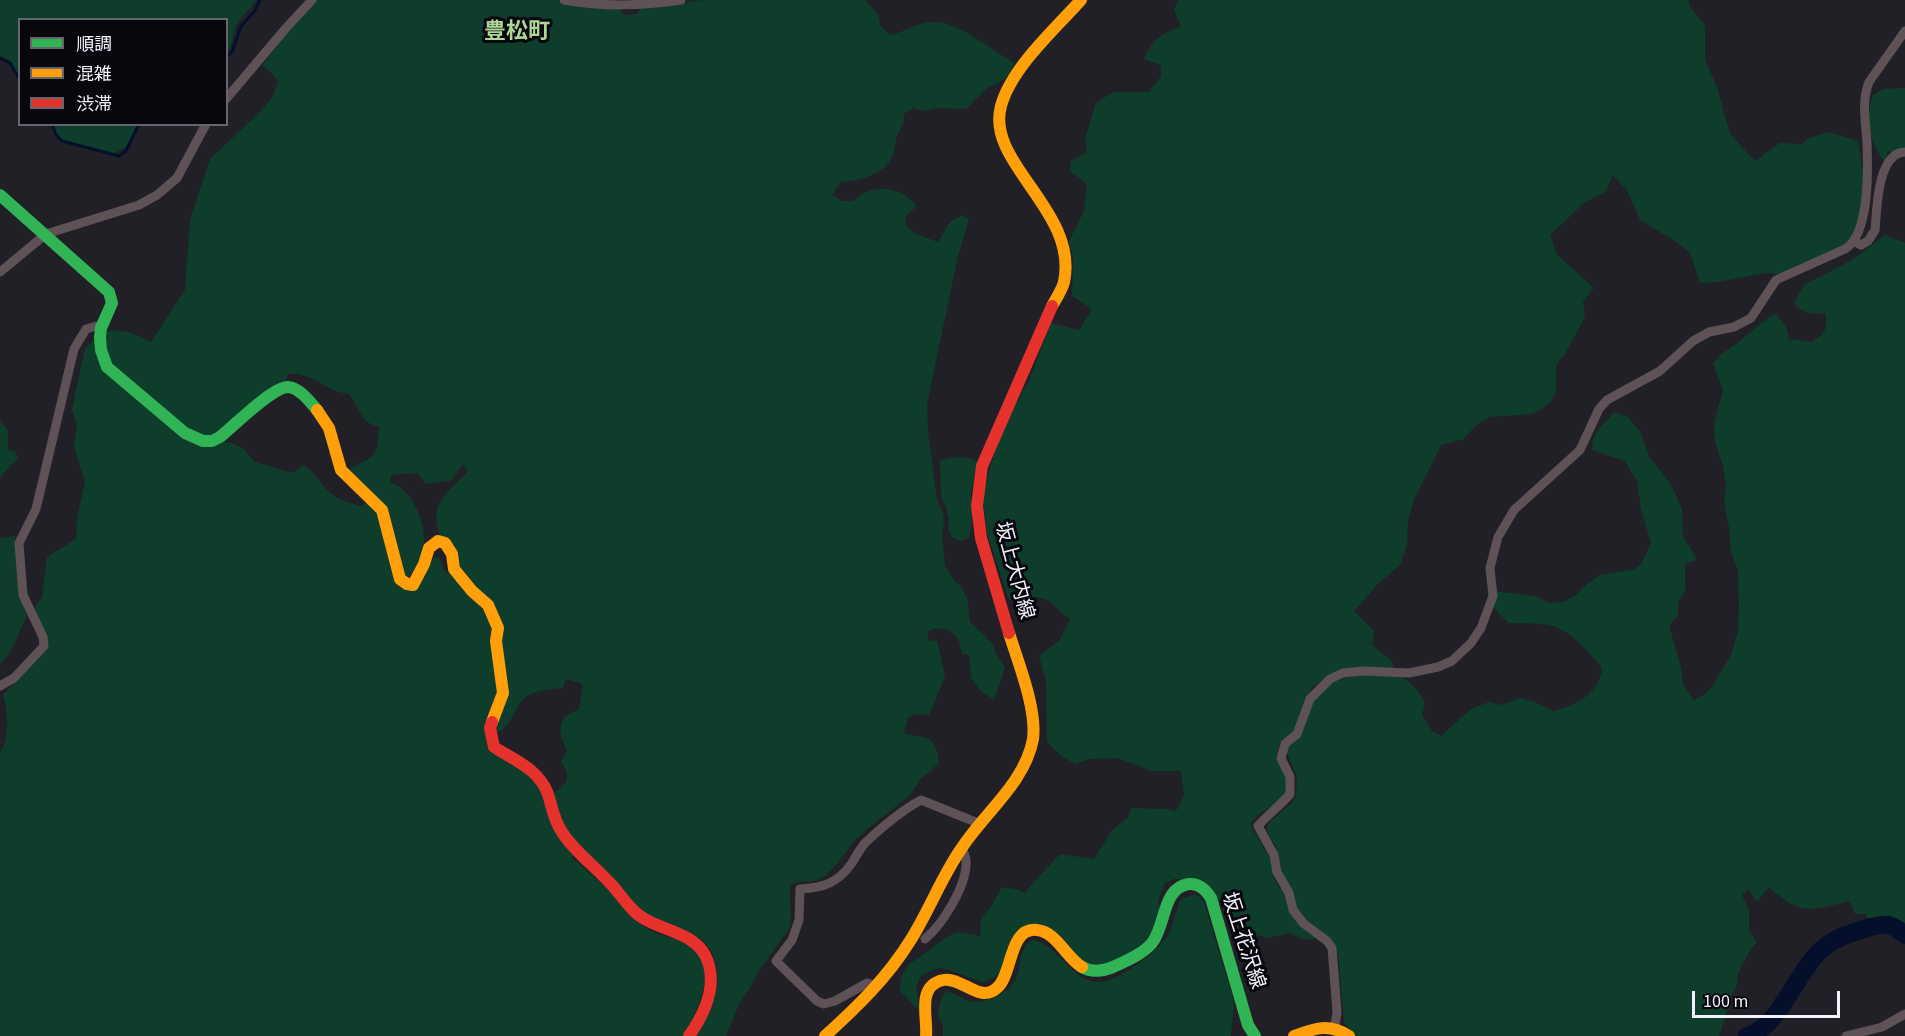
<!DOCTYPE html>
<html>
<head>
<meta charset="utf-8">
<style>
	body { margin:0 }
	#map { position:relative; width:1905px; height:1036px; overflow:hidden; background:#202026; font-family:"Source Sans 3","Noto Sans JP",sans-serif }
	canvas { display:block }
	.legend { position:absolute; left:18px; top:18px; width:210px; height:108px; box-sizing:border-box; background:#08070d; border:2px solid #66656d; margin:0; padding:8px 10px; list-style:none; font-size:18px; color:#f3f2fc }
	.legend li { display:flex; align-items:center; gap:12px; height:30px }
	.legend b { width:30px; border:2px solid #66656d }
	.scale { position:absolute; left:1692px; top:991px; width:148px; height:27px; box-sizing:border-box; border:3px solid #f3f2fc; border-top:0; padding-left:8px; font-size:18px; line-height:21px; white-space:nowrap; color:#f3f2fc; -webkit-text-stroke:4px #08070d; paint-order:stroke }
</style>
</head>
<body>
<div id="map">
<canvas width="1905" height="1036"></canvas>
<ul class="legend">
<li><b style="height:8px;background:#30b455"></b>順調</li>
<li><b style="height:8px;background:#ff9f0a"></b>混雑</li>
<li><b style="height:8px;background:#e5322d"></b>渋滞</li>
</ul>
<div class="scale">100 m</div>
</div>
<script>
const ctx = document.querySelector('canvas').getContext('2d');
ctx.lineJoin = 'round';
function fill(path, color) {
  ctx.fillStyle = color;
  ctx.fill(path, 'evenodd');
}
function stroke(path, color, width, dash) {
  ctx.strokeStyle = color;
  ctx.lineWidth = width;
  ctx.lineCap = dash ? 'butt' : 'round';
  ctx.setLineDash(dash || []);
  ctx.stroke(path);
}
function write(font, color, halo, rows, align = 'center') {
  ctx.font = font + ' "Source Sans 3","Noto Sans JP",sans-serif';
  ctx.lineWidth = 6;
  ctx.setLineDash([]);
  ctx.textBaseline = 'middle';
  ctx.strokeStyle = halo;
  ctx.fillStyle = color;
  for (const [text, x, y, turn = 0] of rows) {
    ctx.save();
    ctx.translate(x, y);
    ctx.rotate((+turn || 0) * Math.PI / 180);
    ctx.textAlign = isNaN(turn) ? turn : align;
    if (halo) ctx.strokeText(text, 0, 0);
    ctx.fillText(text, 0, 0);
    ctx.restore();
  }
}
fill(new Path2D(`
	M0,0h256c-5,9 -14,15 -19,24 -5,9 -3,20 -10,28l-1,-32h-206l-1,57 -8,-16 -11,-5z
	M317,0h235l67,9 5,6 13,-1 4,-6 62,-8h162l13,14 2,11 9,10c15,-2 27,-13 44,-13 26,-1 58,29 82,41l-10,16 -18,9 -21,21 -28,-1 -14,3 -11,-3 -9,6c1,10 -3,13 -7,22 -2,6 -2,12 -4,18 -6,20 -34,27 -52,28l-9,13 11,6h10c19,-18 47,-16 64,5l-12,11 1,9 10,8 22,8 12,-20 12,-7 7,4 -11,37 -31,148 1,27 9,69 6,13 1,9 -2,13 3,31 9,14 8,8 5,10 3,24 23,22 4,12 8,11 -11,33 -14,-10 -9,-12 -2,-24h-7c-1,-5 -2,-11 -4,-15 -6,-10 -22,-14 -31,-7l2,9 8,-1 8,37 -16,38 -15,-1 -7,6 -3,13c24,7 32,0 35,30l-19,17 -10,15 -39,31 -18,16 -15,21 -13,13 -10,5 -18,1 -6,3 -1,9 1,26 -2,9 -31,43 -8,16 -10,14 -14,34h-30c23,-31 36,-83 -6,-104 -17,-9 -35,-12 -51,-23l-74,-78 -14,-34 16,-16v-8l-6,-12 6,-10c-8,-19 -13,-33 12,-41l4,-26 -17,-5 -3,9c-14,1 -34,2 -43,15 -8,12 -10,23 -23,30l-2,-7 6,-16 -2,-73 -59,-101c-12,-36 8,-42 28,-65l-5,-7 -11,16 -27,4 -7,-11 -27,2 -1,7c16,7 21,15 28,30 10,25 7,40 -7,63l-6,2 -15,-50 -40,-53 -1,-4 3,-3c25,-10 26,-14 27,-40 -20,-5 -19,-19 -30,-33 -25,-2 -34,-22 -61,-20l-3,9 -11,3 -9,6 -49,43 -20,1 -88,-72 -3,-31 5,-3 19,2 22,10 34,-52 5,-70 20,-61 47,-44 16,-18 5,-16 -9,-11 -7,-4 21,-29z
	M1178,0h510l2,7 15,18v35l12,27 13,47 25,27 25,-18 22,1 7,-6 20,-6 29,9 10,65 -17,32 -12,10 -58,26 -16,-1 -46,9 -19,1 -10,-30 -15,-12 -35,-21 -13,-30 -15,-15 -5,16 -23,12 -25,24 -9,7 7,21 37,33 -11,14 2,15 -20,37 -9,11v26l-6,12 -17,11 -43,3 -15,9 -11,13 -23,6 -26,52 -7,23 -1,24 -7,21 -21,18 -25,28 20,20 -2,14 20,16 2,8 -66,8 -16,10 -18,44 -15,13 -3,11 15,31c-9,21 -27,19 -40,37l2,7 19,31 3,20 43,57 -12,2 -18,-7 -19,5 -29,-7 -11,-10 -8,-17 -12,-16 -14,-8 -21,-1 -9,4 -7,18 2,8 -6,21 -6,11 -22,16 -30,9 -15,-5 -34,-35 -10,-2 -18,6 -9,10 -8,28 -7,9 -13,5 -35,-13 -11,-1 -16,9 -4,11 4,23 -20,-20c0,-28 14,-28 32,-43 8,-6 14,-12 24,-15 7,-1 17,2 24,3l1,-18 9,-10 12,-21 17,3 5,3 36,-39 34,5 19,-30 15,-11 3,-10 35,1 10,2 8,-16 -3,-24h-30l-33,-13 -29,1 -13,5c-13,-6 -21,-12 -29,-23l-1,-61 -7,-24 20,-15 11,-22c-8,-4 -12,-10 -18,-16 -11,-9 -30,-5 -43,-3l-22,-66 -4,-35 7,-32 13,-39 26,-48 22,-57 28,7 13,-21 -20,-13 1,-39 -4,-16 15,-30 3,-27 -17,-13 1,-10 16,-9 -2,-14 11,-35 17,-11h36l12,-16v-11l-17,-6c9,-20 17,-25 37,-33l-7,-16z
	M1905,88v67l-17,-4 -3,11c-16,-19 -20,-44 -12,-67l10,-6z
	M53,125v-1l84,1 -10,21 -14,8 -50,-14 -4,-2z
	M1885,235l20,8v688c-13,-10 -21,-10 -37,-6l-2,-11h-11l-5,-13c-38,9 -49,16 -81,-14l-12,15 -9,-13 -6,6 7,16v20l8,11 -7,8 -12,23 -1,12 -5,9 -13,42h-363l-12,-14 -6,-68 -5,-10 -32,-26 -5,-10 -2,-15 -10,-13 -8,-34 -7,-10 -2,-8 2,-6 23,-19 4,-9 1,-17 -11,-26c5,-7 12,-11 16,-18 6,-10 4,-22 10,-31 22,-33 56,-26 91,-26l15,15 7,12 -3,12 10,16 9,5 30,-27 18,-7 13,3 18,-7 15,4 18,9c24,-6 46,-17 49,-43 -11,-14 -30,-35 -46,-41 -14,-5 -33,-3 -47,-4 -10,-9 -21,-18 -17,-32l44,5 13,7 15,-1 12,-7 11,-11 13,-9 35,-6 7,-6 9,-20 -10,-33 -4,-29 -12,-20 -33,-11c-1,-17 12,-27 23,-38l13,5 12,14 10,27 21,26 11,25 1,28 12,18 1,5 -11,4v27l-7,12v13l-8,8v5l11,38 2,18 11,15 11,-6 7,-8 18,-29 8,-25 1,-26 -1,-35 -7,-19 -2,-25 -5,-25 2,-18 -3,-18 -8,-24 -1,-19 9,-33 -10,-26c8,-13 21,-17 32,-27 12,-9 16,-16 30,-23l11,12 3,13 23,3c13,-8 16,-13 13,-29 -14,2 -22,0 -31,-10l10,-18 48,-25z
	M96,339l2,15 76,75 46,13 12,1 12,6 11,13 37,11 11,-8c11,5 15,16 23,24 10,11 22,13 35,17l10,-5 8,10 26,76 22,-19 7,-10h6l5,14 8,2 32,31 8,18 8,59 -15,55 52,46 36,69 -2,6c12,10 24,20 35,31 13,13 23,29 39,39 14,9 33,9 47,19 27,19 3,69 -10,89h-683v-282c9,-16 9,-41 3,-59l39,-40 3,-5 -13,-38 10,-15 5,-40 29,-18 1,-21 8,-36 -11,-35 3,-21 -5,-17 13,-61z
	M0,421l8,10v19l7,1 3,7 -18,19z
	M963,457l10,2 5,4 -7,30 1,29 -3,16 -8,3 -9,-4 -4,-8 1,-9 -3,-13 -5,-10 -1,-36 9,-3z
	M15,536l7,66 5,13 -14,32 -13,18v-127z
	M1194,895l6,2 4,5 30,100 -3,34h-288v-12l-5,-8c5,-44 17,-15 36,-14 8,0 16,-3 23,-6 34,-16 14,-44 36,-56 17,2 33,26 47,36 6,5 19,7 27,5 16,-5 50,-29 59,-43 8,-12 9,-27 15,-39z`), '#0f3d2c');
stroke(new Path2D(`
	M226,57l6,-5 9,-26 13,-14 6,-12
	M0,58l10,5 10,17
	M52,124l4,11 6,6 57,15 7,-5 13,-27`), '#040f2b', 3);
stroke(new Path2D(`
	M1747,1036c31,-7 50,-65 74,-86 13,-12 30,-17 46,-22 18,-5 23,-6 38,7`), '#040f2b', 18);
stroke(new Path2D(`
	M564,0c41,7 76,6 117,0
	M226,99l60,-71 26,-28
	M1854,241l7,4 7,-4 7,-11c2,-20 2,-77 30,-78
	M0,272l46,-38 93,-29 18,-10 20,-17 29,-54
	M0,686l14,-8 30,-32 -1,-9 -20,-42 -4,-52 17,-34 38,-160 12,-20 18,-5
	M925,939c18,-15 43,-55 41,-79 -1,-5 -3,-10 -4,-14
	M876,986l-9,-3 -32,18 -11,3 -7,-3 -41,-40 16,-21 7,-20 1,-31c23,-1 38,-6 52,-26 4,-7 8,-14 13,-20 17,-16 36,-32 56,-43l57,23
	M1335,1026l2,-14 -5,-64 -5,-7 -24,-18 -10,-13 -4,-17 -12,-21 -3,-17 -16,-29c10,-12 22,-20 32,-32v-17l-9,-19 4,-14 12,-10 13,-35 20,-20 13,-6 20,-2 46,2 29,-6 14,-6 19,-18 10,-15 12,-32 -3,-28 8,-31 16,-27 66,-60 19,-41 8,-9 53,-29 33,-30 16,-9 25,-5 17,-9 25,-38 69,-31c25,-15 23,-79 22,-106 -1,-21 -6,-41 2,-61l36,-51
	M1846,1036l36,-9 23,-13`), '#5e5257', 9);
stroke(new Path2D(`
	M0,195l109,97 3,11 -11,25 -1,9 1,13 6,17 78,66 18,8h9l8,-4c14,-11 52,-50 68,-50 12,1 22,15 29,23
	M1082,967c10,6 20,4 31,0 13,-6 30,-13 39,-24 14,-17 10,-56 37,-59 10,-1 17,6 22,14l37,127 7,11`), '#30b455', 12);
stroke(new Path2D(`
	M1052,306c4,-7 10,-16 12,-24 15,-71 -79,-119 -63,-176 10,-38 54,-77 80,-106
	M317,410l12,18 12,42 41,40 18,69 7,5 6,1 11,-21 5,-16 9,-7 7,2 7,11 2,15 18,22 16,14 10,23 -2,13 7,52 -11,29
	M825,1036c32,-29 62,-58 85,-95 19,-30 31,-63 51,-92 23,-36 64,-66 72,-110 4,-30 -15,-77 -24,-106
	M926,1036c2,-18 -10,-50 17,-56 19,-4 37,25 55,7 15,-15 11,-60 39,-57 20,2 29,28 45,37
	M1294,1036c21,-8 35,-13 55,0`), '#ff9f0a', 12);
stroke(new Path2D(`
	M1009,633l-28,-95 -4,-32 5,-40 70,-160
	M492,722l-2,6 4,19c20,13 45,22 54,47 4,13 6,27 14,38 11,18 29,31 44,47 10,9 17,21 27,31 20,21 58,19 72,45 14,27 0,58 -16,81`), '#e5322d', 12);
write('20px', '#f3f2fc', '#08070d', [
	["坂上大内線",1013,571,75],
	["坂上花沢線",1242,941,72]
]);
write('bold 22px', '#add795', '#08070d', [
	["豊松町",517,33]
]);
</script>
</body>
</html>
